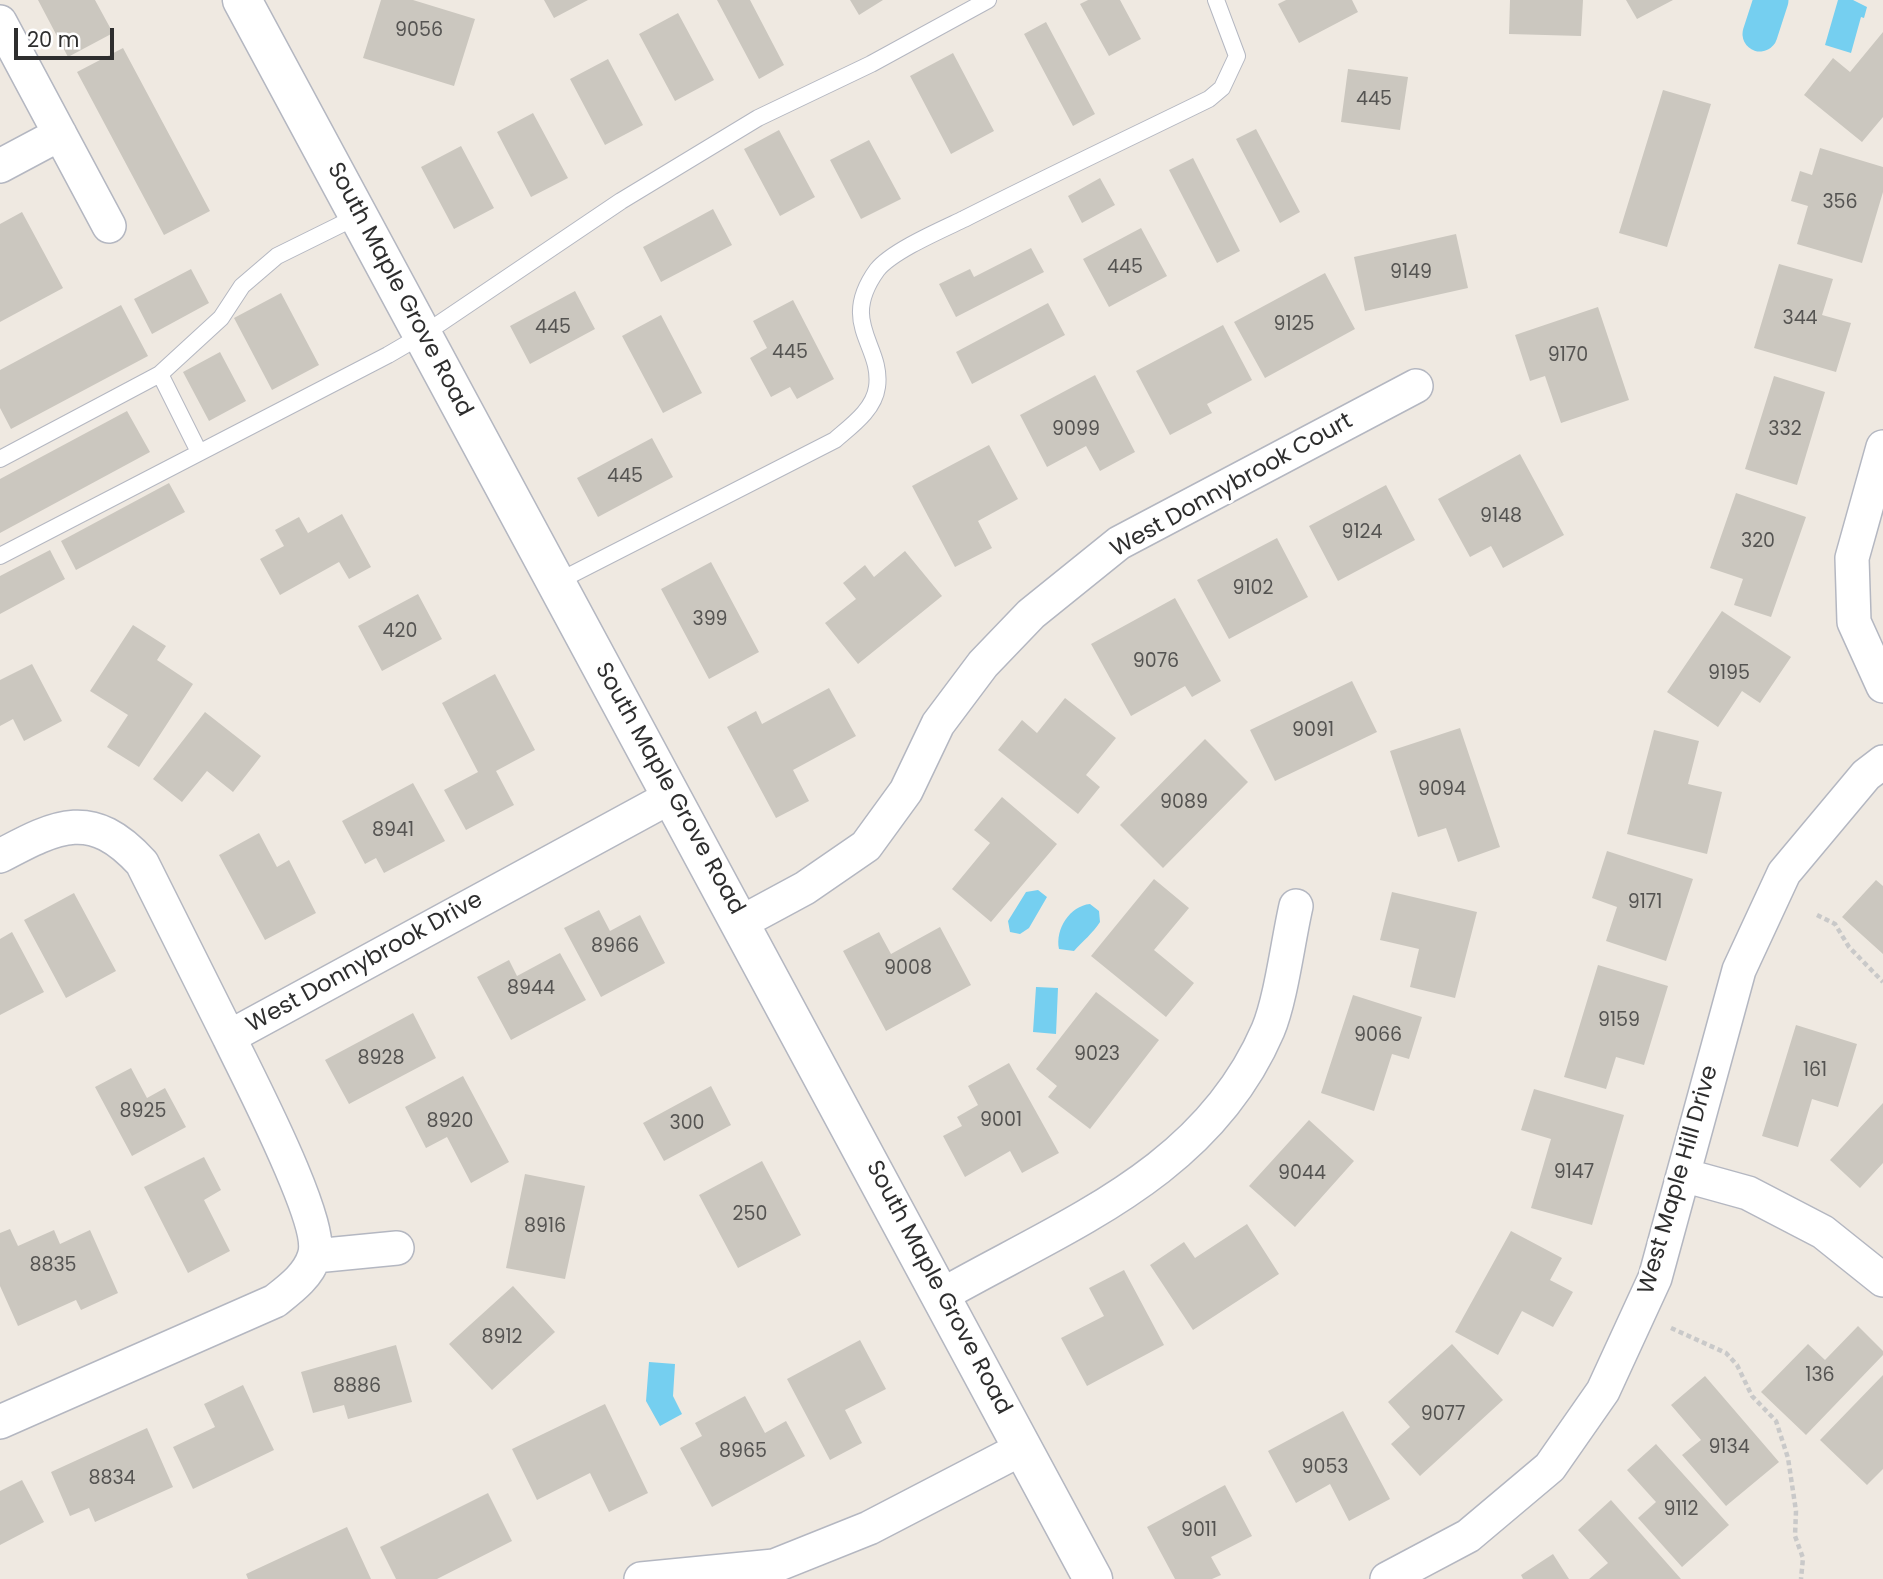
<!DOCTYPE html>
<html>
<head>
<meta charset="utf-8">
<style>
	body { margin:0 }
	#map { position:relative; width:1883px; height:1579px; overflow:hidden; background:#efe9e1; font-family:Poppins,sans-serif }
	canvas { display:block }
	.scale { position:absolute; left:14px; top:28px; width:100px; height:32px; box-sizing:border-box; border:4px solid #2e2e2e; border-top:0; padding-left:9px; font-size:21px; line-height:24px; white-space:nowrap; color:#2e2e2e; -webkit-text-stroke:5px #fff; paint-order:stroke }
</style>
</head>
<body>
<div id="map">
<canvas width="1883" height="1579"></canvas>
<div class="scale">20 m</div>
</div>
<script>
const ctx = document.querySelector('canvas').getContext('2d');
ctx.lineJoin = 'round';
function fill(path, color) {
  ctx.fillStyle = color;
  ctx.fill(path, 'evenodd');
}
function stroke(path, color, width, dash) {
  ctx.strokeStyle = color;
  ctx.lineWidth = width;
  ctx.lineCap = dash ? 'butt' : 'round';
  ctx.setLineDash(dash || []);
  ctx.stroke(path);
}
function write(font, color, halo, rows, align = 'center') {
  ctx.font = font + ' Poppins,sans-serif';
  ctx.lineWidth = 6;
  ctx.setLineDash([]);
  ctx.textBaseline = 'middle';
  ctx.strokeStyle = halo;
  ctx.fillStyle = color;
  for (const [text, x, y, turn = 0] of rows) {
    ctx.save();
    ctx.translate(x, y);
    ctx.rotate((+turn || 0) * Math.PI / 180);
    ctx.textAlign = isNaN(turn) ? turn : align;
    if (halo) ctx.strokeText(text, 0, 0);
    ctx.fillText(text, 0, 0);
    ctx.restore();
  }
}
fill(new Path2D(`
	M1838,0h15l14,7 -3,11 -3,-1 -10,36 -26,-8z
	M1038,890l9,7 -18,31 -9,6 -10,-2 -2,-11 18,-29z
	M1090,904l9,7 1,11c-7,11 -17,19 -26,29l-15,-2c-4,-20 11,-43 31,-45z
	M1036,987l22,1 -2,46 -23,-2z
	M649,1362l26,2 -2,32 9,18 -22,12 -14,-25z`), '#75cff0');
stroke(new Path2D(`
	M1760,34l11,-34`), '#75cff0', 35);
fill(new Path2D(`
	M38,0h57l18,33 -45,24z
	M381,0h32l62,19 -21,67 -91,-28z
	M544,0h44l-34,18z
	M717,0h33l34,65 -25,14z
	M850,0h33l-24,15z
	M1088,0h32l21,39 -32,17 -29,-52z
	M1286,0h66l6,12 -59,31 -21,-39z
	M1510,0h73l-2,36 -72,-2z
	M1626,0h47l-36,19z
	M678,13l36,67 -39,21 -36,-67z
	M1046,22l49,92 -22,12 -49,-92z
	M1883,32v85l-21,25 -58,-47 29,-37 17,14z
	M123,48l87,163 -46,24 -87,-163z
	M953,53l41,78 -43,23 -41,-78z
	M608,59l35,66 -38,20 -35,-66z
	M1348,69l60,8 -8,53 -59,-8z
	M1663,90l48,14 -44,143 -48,-14z
	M533,113l35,65 -37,19 -34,-65z
	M1256,129l44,83 -20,11 -44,-84z
	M779,130l36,67 -35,19 -36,-67z
	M869,140l32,59 -40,20 -31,-59z
	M461,146l33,62 -40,21 -33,-62z
	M1820,148l63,19v25l-21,71 -65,-19 11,-38 -17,-5 9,-30 12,4z
	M1193,158l47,93 -23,12 -48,-93z
	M1100,178l15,27 -33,18 -14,-27z
	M713,209l19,36 -71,37 -18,-35z
	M22,212l41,76 -63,34v-98z
	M1141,228l26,48 -58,31 -26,-48z
	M1456,234l12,54 -103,23 -11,-54z
	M1031,248l13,24 -88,45 -17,-33 31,-15 4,8z
	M1779,264l54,15 -11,36 29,8 -15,49 -82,-24z
	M191,269l18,34 -57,31 -18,-35z
	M1325,273l30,56 -90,49 -31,-56z
	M575,291l20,38 -65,35 -20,-38z
	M281,293l38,72 -47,25 -38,-72z
	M793,300l41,79 -37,20 -7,-12 -19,10 -21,-39 17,-10 -14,-27z
	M1048,303l17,32 -93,49 -16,-32z
	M121,305l27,51 -137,73 -11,-21v-38z
	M1598,307l31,93 -68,23 -16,-47 -15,5 -15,-46z
	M661,315l41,78 -39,20 -41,-77z
	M1223,325l29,55 -45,24 5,9 -42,22 -34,-64z
	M220,352l26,49 -37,20 -26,-49z
	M1095,375l40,77 -35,19 -14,-25 -39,21 -27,-52z
	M1774,376l51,16 -28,93 -52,-16z
	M127,411l23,41 -150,81v-54z
	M652,438l21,39 -75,40 -21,-39z
	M989,445l29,54 -40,22 14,27 -37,19 -43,-81z
	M1520,454l44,81 -61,33 -12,-22 -21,11 -32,-58z
	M169,483l16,29 -109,58 -15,-29z
	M1386,485l29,55 -77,41 -29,-55z
	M1736,493l70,24 -35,100 -37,-12 9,-26 -33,-11z
	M342,514l29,53 -22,12 -10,-17 -59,33 -20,-36 24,-13 -9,-16 24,-13 9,16z
	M1277,538l31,59 -79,42 -32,-59z
	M50,550l15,29 -65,35v-38z
	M905,551l37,45 -84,68 -33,-41 31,-24 -13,-16 22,-18 9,12z
	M711,562l48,90 -50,27 -48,-90z
	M418,594l24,45 -60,32 -24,-45z
	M1175,598l46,83 -29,16 -7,-11 -54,30 -40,-72z
	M1722,611l69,46 -31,46 -18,-12 -24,36 -51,-35z
	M133,625l33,21 -9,14 36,24 -54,83 -32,-20 21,-32 -38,-24z
	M32,664l30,57 -38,20 -11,-22 -13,7v-46z
	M495,674l40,76 -39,21 18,34 -48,25 -22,-40 34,-18 -36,-69z
	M1352,681l25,51 -102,49 -25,-51z
	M829,688l27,48 -63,34 16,31 -33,17 -49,-91 29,-16 6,13z
	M1065,698l51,40 -30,37 14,12 -22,27 -80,-64 24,-30 15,13z
	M205,712l56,44 -28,36 -26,-21 -25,31 -29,-23z
	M1460,728l40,119 -42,15 -12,-34 -28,9 -28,-86z
	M1654,730l45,11 -11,43 34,8 -15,62 -80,-20z
	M1205,739l43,43 -85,86 -43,-43z
	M413,783l32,58 -61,32 -8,-15 -11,6 -23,-43z
	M1002,797l55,47 -66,78 -39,-33 38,-46 -16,-13z
	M259,833l18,34 12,-7 27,53 -51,27 -46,-85z
	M1607,851l86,28 -27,82 -60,-20 11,-34 -25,-9z
	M1154,879l35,29 -35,42 40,33 -28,34 -75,-61z
	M1876,880l7,6v68l-41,-37z
	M1392,892l85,20 -22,86 -45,-11 9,-38 -39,-9z
	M74,893l42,78 -50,27 -42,-78z
	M599,910l11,21 30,-16 25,48 -64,34 -37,-69z
	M940,927l31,58 -85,46 -43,-80 36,-19 12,22z
	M12,932l32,60 -44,23v-76z
	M560,953l26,47 -75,40 -34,-63 32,-17 8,16z
	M1598,965l70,21 -24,79 -28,-8 -10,32 -42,-12z
	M1096,992l63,48 -69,89 -42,-32 9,-11 -21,-17z
	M1353,995l69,22 -13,42 -17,-5 -18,57 -53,-18z
	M413,1013l23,45 -87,46 -24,-44z
	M1796,1025l61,19 -19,63 -26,-8 -14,48 -36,-11z
	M1009,1063l50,90 -37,20 -12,-22 -45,26 -22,-41 19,-10 -5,-9 21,-12 -10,-19z
	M131,1068l16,30 18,-10 21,39 -54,29 -37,-69z
	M463,1076l46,86 -38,21 -24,-46 -21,11 -21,-41z
	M711,1086l20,39 -67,36 -21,-38z
	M1534,1089l90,26 -32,110 -61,-17 20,-69 -30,-9z
	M1883,1103v60l-23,25 -30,-28z
	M1309,1120l45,41 -59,66 -46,-41z
	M204,1157l17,33 -17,10 26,51 -42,22 -44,-86z
	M762,1161l39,74 -63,33 -39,-73z
	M525,1174l60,12 -20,93 -59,-11z
	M1247,1224l32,50 -86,56 -43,-65 34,-23 11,16z
	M10,1229l8,17 36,-16 6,14 30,-14 28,63 -37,17 -5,-10 -58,26 -18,-40v-53z
	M1511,1231l51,27 -12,22 23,12 -20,35 -31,-16 -24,44 -43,-23z
	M1124,1270l40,75 -77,41 -26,-48 43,-22 -15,-28z
	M513,1286l42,46 -63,58 -43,-46z
	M1858,1326l25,25v4l-77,80 -45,-43 47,-48 17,16z
	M860,1340l26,49 -41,21 17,33 -32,17 -43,-81z
	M1452,1344l51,56 -83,76 -29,-32 19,-17 -22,-25z
	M396,1345l16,57 -64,17 -4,-14 -31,8 -12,-41z
	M1883,1375v94l-16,16 -47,-45z
	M1705,1376l74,86 -53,44 -44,-51 19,-15 -30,-35z
	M243,1385l31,65 -81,39 -20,-42 42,-20 -11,-23z
	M745,1396l20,37 21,-12 19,35 -93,51 -32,-59 22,-12 -7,-13z
	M605,1404l43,89 -39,19 -19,-39 -53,27 -25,-51z
	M1343,1411l47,88 -41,22 -19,-37 -34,19 -28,-52z
	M147,1428l26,59 -78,35 -6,-14 -19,8 -19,-44z
	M1656,1444l73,81 -47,42 -44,-49 18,-16 -29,-32z
	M22,1480l22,42 -44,23v-54z
	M1225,1485l27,51 -41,21 10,18 -9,4h-37l-28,-52z
	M488,1493l24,48 -75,38h-41l-16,-32z
	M1611,1500l70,79h-92l19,-16 -30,-33z
	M347,1527l24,52h-123l-2,-5z
	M1553,1554l16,25h-46l-2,-4z`), '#cbc7bf');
const lane = new Path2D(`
	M160,374l39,78
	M0,459l160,-85 61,-56 21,-32 35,-30 81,-40
	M0,556l388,-201 36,-21 197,-133 137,-83 113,-54 117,-64
	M557,582l278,-142c16,-14 39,-30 42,-53 6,-42 -39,-63 0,-117 15,-19 64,-40 87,-51 81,-41 163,-80 245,-120l13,-11 15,-32 -21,-56`);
const street = new Path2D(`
	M0,22l109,204
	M0,166l60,-32
	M1883,447l-31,111 2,64 29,64
	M0,856c58,-31 92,-48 142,7l87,174
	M742,922l63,-34 61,-42 40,-55 32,-67 45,-60 48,-50 88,-71 297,-157
	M1683,1175l65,18 75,39 60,48
	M315,1256l82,-8
	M942,1295c127,-72 265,-123 326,-265 13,-31 20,-89 28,-124
	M0,1422l275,-121c15,-12 33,-25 39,-44 12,-33 -67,-182 -85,-220l443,-241
	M641,1579l133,-13 95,-38 154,-80
	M1387,1579l81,-43 82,-69 53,-76 52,-113 84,-308 45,-97 82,-98 17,-13`);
const secondary = new Path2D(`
	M242,0l851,1579`);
stroke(lane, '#b4b7c1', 18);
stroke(street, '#b4b7c1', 36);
stroke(secondary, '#b4b7c1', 41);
stroke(new Path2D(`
	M1817,915l18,9 14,23 34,35
	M1671,1328l55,25 11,12 15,31 24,25 12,37 8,53 -1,25 8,22 -2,21`), '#c9c9c9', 4.5, [5, 3.5]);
stroke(lane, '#fff', 16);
stroke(street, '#fff', 33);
stroke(secondary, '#fff', 38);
write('19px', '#555452', null, [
	["9056",419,31],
	["445",1374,100],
	["356",1840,203],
	["445",1125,268],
	["9149",1411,273],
	["344",1800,319],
	["9125",1294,325],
	["445",553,328],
	["445",790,353],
	["9170",1568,356],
	["9099",1076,430],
	["332",1785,430],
	["445",625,477],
	["9148",1501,517],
	["9124",1362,533],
	["320",1758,542],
	["9102",1253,589],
	["399",710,620],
	["420",400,632],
	["9076",1156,662],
	["9195",1729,674],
	["9091",1313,731],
	["9094",1442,790],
	["9089",1184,803],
	["8941",393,831],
	["9171",1645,903],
	["8966",615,947],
	["9008",908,969],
	["8944",531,989],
	["9159",1619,1021],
	["9066",1378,1036],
	["9023",1097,1055],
	["8928",381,1059],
	["161",1815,1071],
	["8925",143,1112],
	["9001",1001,1121],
	["8920",450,1122],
	["300",687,1124],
	["9147",1574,1173],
	["9044",1302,1174],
	["250",750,1215],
	["8916",545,1227],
	["8835",53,1266],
	["8912",502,1338],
	["136",1820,1376],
	["8886",357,1387],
	["9077",1443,1415],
	["9134",1729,1448],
	["8965",743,1452],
	["9053",1325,1468],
	["8834",112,1479],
	["9112",1681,1510],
	["9011",1199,1531]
]);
write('23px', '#2e2e2e', '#fff', [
	["South Maple Grove Road",399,290,62],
	["West Donnybrook Court",1232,486,-29],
	["South Maple Grove Road",669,789,61],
	["West Donnybrook Drive",365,963,-29],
	["West Maple Hill Drive",1679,1180,-74],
	["South Maple Grove Road",938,1288,62]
]);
</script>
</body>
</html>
